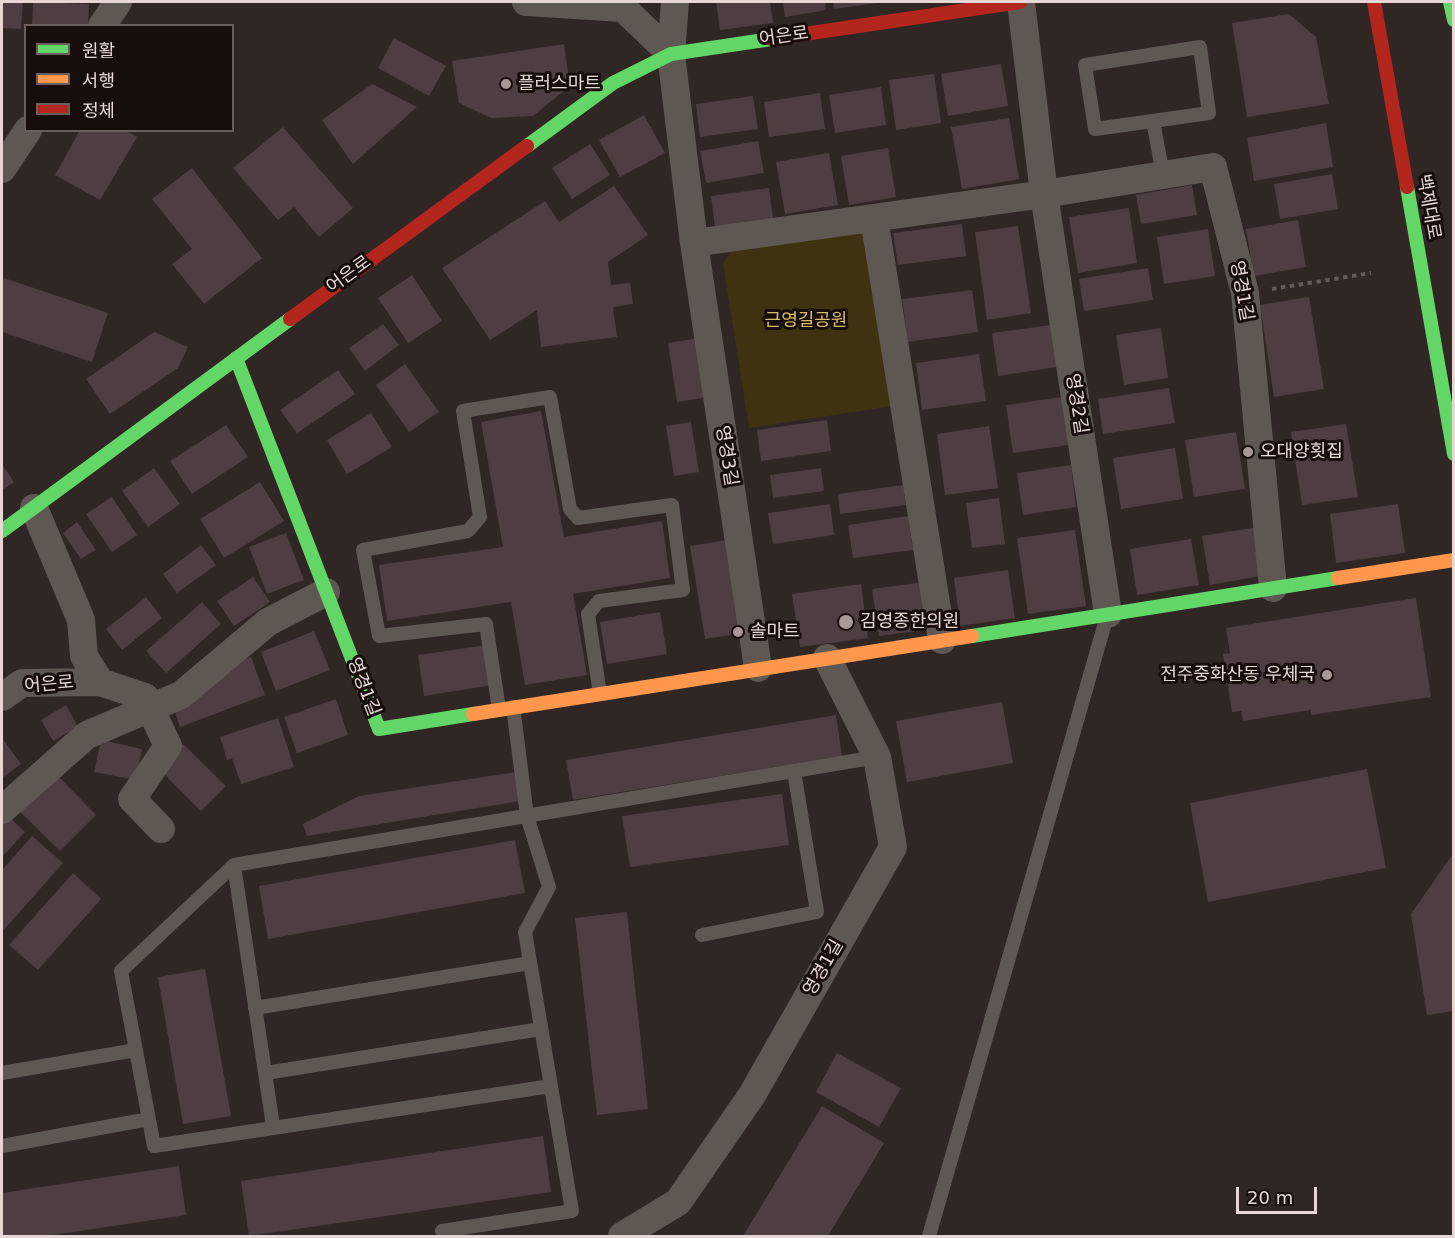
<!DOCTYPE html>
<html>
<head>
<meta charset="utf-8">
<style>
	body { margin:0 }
	#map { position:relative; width:1455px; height:1238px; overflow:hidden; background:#302624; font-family:"DejaVu Sans","Noto Sans KR",sans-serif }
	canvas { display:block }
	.frame { position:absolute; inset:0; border:3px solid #e6d7d5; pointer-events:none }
	.legend { position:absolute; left:24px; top:24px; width:210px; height:108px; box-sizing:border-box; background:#170e0c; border:2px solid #6a5e5c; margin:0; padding:8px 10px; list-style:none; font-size:18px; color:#e6d7d5 }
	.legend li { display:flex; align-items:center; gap:12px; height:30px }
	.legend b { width:30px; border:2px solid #6a5e5c }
	.scale { position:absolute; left:1236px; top:1187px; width:81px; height:27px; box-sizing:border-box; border:3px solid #e6d7d5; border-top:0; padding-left:8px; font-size:18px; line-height:21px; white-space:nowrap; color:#e6d7d5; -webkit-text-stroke:4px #170e0c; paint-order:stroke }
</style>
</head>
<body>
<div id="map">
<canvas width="1455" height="1238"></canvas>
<div class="frame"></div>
<ul class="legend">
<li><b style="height:8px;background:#63d668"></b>원활</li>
<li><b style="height:8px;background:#ff974d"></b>서행</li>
<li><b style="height:8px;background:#b3261e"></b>정체</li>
</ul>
<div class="scale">20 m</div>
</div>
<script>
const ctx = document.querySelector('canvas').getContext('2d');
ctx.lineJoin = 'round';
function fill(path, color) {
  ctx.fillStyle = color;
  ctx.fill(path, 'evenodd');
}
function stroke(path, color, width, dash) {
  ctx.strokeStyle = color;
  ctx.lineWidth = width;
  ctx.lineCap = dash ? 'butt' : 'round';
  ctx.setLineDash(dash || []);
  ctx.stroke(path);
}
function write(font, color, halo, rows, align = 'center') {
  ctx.font = font + ' "DejaVu Sans","Noto Sans KR",sans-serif';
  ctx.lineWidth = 6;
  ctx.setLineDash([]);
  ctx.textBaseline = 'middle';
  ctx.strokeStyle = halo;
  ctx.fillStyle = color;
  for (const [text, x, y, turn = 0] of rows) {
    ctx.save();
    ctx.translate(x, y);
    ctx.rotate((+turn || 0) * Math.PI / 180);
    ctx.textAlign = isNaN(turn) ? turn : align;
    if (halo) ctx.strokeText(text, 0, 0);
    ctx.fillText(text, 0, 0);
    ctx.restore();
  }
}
fill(new Path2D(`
	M867,231l26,175 -144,22 -26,-165 12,-16z`), '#3e3311');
fill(new Path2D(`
	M2,2h21l-2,27 -19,-1z
	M33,2l56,2 -1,22h-56z
	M716,2h54l3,21 -53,7z
	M783,2h42l1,8 -41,7z
	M833,2h44v1l-43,6z
	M1289,14l27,23 13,67 -82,13 -15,-94z
	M394,38l52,28 -17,30 -51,-28z
	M564,44l6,42 -37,30 -42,2 -32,-15 -7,-42z
	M1001,64l7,42 -60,10 -7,-42z
	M934,74l7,49 -45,7 -7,-50z
	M372,84l45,23 -64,57 -31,-44z
	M881,87l5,38 -51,8 -6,-38z
	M820,93l5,36 -56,8 -5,-35z
	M753,96l5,33 -58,8 -4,-33z
	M644,115l21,38 -45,24 -21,-37z
	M1009,118l10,61 -57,10 -11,-62z
	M1326,123l7,44 -79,14 -7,-43z
	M283,127l70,81 -34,29 -25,-30 -16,13 -45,-52z
	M80,130h45l12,7 -37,63 -45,-25z
	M758,141l6,32 -58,10 -6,-32z
	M590,144l20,31 -38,24 -20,-31z
	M888,148l8,49 -47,8 -8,-49z
	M829,153l9,52 -53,9 -9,-52z
	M192,168l70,90 -58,46 -32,-40 20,-15 -40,-50z
	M1332,174l6,35 -58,10 -6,-35z
	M1192,185l5,30 -56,9 -5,-29z
	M614,186l34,49 -40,27 3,23 19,-2 3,21 -20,3 4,30 -76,10 -4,-37 -47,30 -48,-72 103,-67 14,21z
	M769,188l4,31 -58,8 -4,-31z
	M1129,208l8,55 -59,10 -9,-56z
	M1298,220l8,47 -52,9 -8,-47z
	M962,224l4,32 -68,9 -5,-32z
	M1018,226l13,87 -44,7 -12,-88z
	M1208,229l7,47 -51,8 -7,-47z
	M1148,268l5,32 -69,11 -5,-32z
	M412,275l30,46 -34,22 -30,-45z
	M4,278l104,35 -16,49 -90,-30v-48z
	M972,290l6,42 -70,10 -6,-43z
	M1309,297l15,92 -50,8 -14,-92z
	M383,324l16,21 -34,26 -16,-23z
	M1051,325l6,42 -59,9 -6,-43z
	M1161,328l7,50 -44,7 -8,-50z
	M154,332l34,15 -10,21 -68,46 -24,-35z
	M700,338l9,59 -32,5 -9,-59z
	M979,354l7,47 -64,9 -6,-47z
	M405,364l34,48 -30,20 -33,-47z
	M338,370l17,24 -58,39 -17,-23z
	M1169,388l6,35 -72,11 -5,-35z
	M1062,397l7,48 -56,8 -7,-48z
	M541,411l23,126 98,-16 8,57 -97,16 14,81 -62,10 -14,-83 -124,19 -8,-56 124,-18 -22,-125z
	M371,413l21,34 -45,27 -20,-34z
	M827,420l4,31 -70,10 -4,-31z
	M691,422l8,50 -25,4 -8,-50z
	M1346,424l12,73 -56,8 -11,-73z
	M226,425l22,32 -56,37 -22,-33z
	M989,426l9,62 -53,7 -8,-61z
	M1236,432l9,57 -51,8 -9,-57z
	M1175,448l8,51 -62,10 -8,-51z
	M2,464l12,18 -12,8z
	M1071,465l5,42 -53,8 -6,-42z
	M154,468l26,36 -32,23 -26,-36z
	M821,468l3,23 -51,7 -3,-23z
	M260,482l24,39 -60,37 -24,-39z
	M903,485l3,20 -66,9 -2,-20z
	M112,497l25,38 -25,17 -26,-38z
	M999,498l6,46 -33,4 -6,-45z
	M830,504l4,31 -61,9 -5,-31z
	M1398,504l7,49 -69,10 -6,-49z
	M908,516l5,34 -60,8 -5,-33z
	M77,522l19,28 -15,9 -18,-26z
	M1258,527l8,48 -56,10 -8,-49z
	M1075,530l11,76 -58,8 -11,-76z
	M286,533l18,47 -37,14 -18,-47z
	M734,539l15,93 -44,7 -15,-93z
	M1191,539l8,46 -62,10 -7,-46z
	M201,545l15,20 -39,28 -14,-19z
	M1008,570l7,48 -55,8 -6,-48z
	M253,577l17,25 -36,24 -17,-25z
	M924,582l7,47 -52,7 -7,-47z
	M861,584l7,54 -68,9 -8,-53z
	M146,597l16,21 -40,32 -16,-21z
	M1416,598l15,99 -120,18v-5l-68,11 -2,-10 -9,1 -9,-58 7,-1 -4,-25z
	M202,602l19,22 -55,49 -20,-22z
	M660,612l7,42 -60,10 -7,-42z
	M314,631l16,39 -54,21 -15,-39z
	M487,645l6,40 -69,11 -6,-41z
	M251,657l14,38 -85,32 -9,-27 37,-27z
	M336,699l12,36 -51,18 -13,-36z
	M1002,702l11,61 -106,19 -11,-61z
	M66,705l12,22 -25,14 -12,-21z
	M836,715l6,41 -269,44 -7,-40z
	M278,718l16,49 -53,17 -9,-26 -5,2 -7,-23z
	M2,738l19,26 -19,14z
	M101,740l41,9 -6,31 -42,-8z
	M183,744l43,42 -25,25 -42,-42z
	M1367,769l19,99 -178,34 -18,-99z
	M516,772l4,29 -213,35 -4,-12 56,-28z
	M57,775l39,40 -36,36 -40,-39z
	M782,794l7,51 -159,22 -8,-51z
	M9,817l16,15 -23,25v-33z
	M32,836l31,27 -61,69v-62z
	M515,840l10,53 -257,46 -9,-53z
	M1454,852v159l-27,4 -16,-101z
	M73,873l28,26 -63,71 -29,-25z
	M627,912l21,197 -51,6 -22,-197z
	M205,969l26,147 -48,8 -25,-147z
	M837,1053l64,35 -22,39 -63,-35z
	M822,1106l62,37 -56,93h-85z
	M543,1136l8,56 -302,44 -8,-55z
	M179,1166l7,49 -139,21h-45v-43z`), '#4d3e41');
stroke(new Path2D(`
	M1272,289l99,-16`), '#615a57', 4, [4.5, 4.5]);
stroke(new Path2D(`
	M1153,121l-58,8 -10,-64 115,-18 9,66 -56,8 10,54
	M499,709l-13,-85 -107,12 -16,-86 105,-19 12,-14 -17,-106 87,-14 20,112 8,9 94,-13 11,85 -84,11 -11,13 12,80
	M234,865l39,261
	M702,935l115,-23 -23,-141
	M255,1008l275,-45
	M2,1073l134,-23
	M266,1073l275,-44
	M551,1086l-397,60 -33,-175 113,-106 643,-108
	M2,1146l147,-27
	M442,1231l130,-20 -47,-279 24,-45 -22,-71 -14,-109
	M929,1236l178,-620`), '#5e5752', 14);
stroke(new Path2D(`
	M526,2l97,6 48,46
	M675,2l-4,52 23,189 64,425
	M1021,2l23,192 64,420
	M102,26l16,-24
	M2,169l26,-39
	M874,218l68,422
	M694,243l350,-49 169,-27 32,126 28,295
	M34,508l47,112 3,36 16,26 45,15 23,49 -36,53 29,30
	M2,697l20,-14 78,-1
	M2,810l85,-75 94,-40 87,-73 58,-30
	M622,1236l56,-34 74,-107 141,-248 -16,-90 -50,-99`), '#5e5752', 28);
stroke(new Path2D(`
	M1450,2l4,18
	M527,146l86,-63 58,-29 100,-15
	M1407,187l47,267
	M236,358l143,371 94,-15
	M2,531l288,-212
	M972,636l366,-58`), '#63d668', 14);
stroke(new Path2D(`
	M1338,578l116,-18
	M473,714l499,-78`), '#ff974d', 14);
stroke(new Path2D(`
	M1374,2l33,185
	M771,39l249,-37
	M290,319l237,-173`), '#b3261e', 14);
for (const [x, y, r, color] of [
	[506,84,6,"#a69997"],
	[1248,452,6,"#a69997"],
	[846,622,8,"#a69997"],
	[738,632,6,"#a69997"],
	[1327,675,6,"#a69997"]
]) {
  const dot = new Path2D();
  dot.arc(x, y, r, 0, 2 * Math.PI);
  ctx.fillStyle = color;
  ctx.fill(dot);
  stroke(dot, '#170e0c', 2);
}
write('18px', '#e6d7d5', '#170e0c', [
	["어은로",784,37,-8],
	["백제대로",1428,207,80],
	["어은로",349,275,-36],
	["영경1길",1241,291,80],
	["영경2길",1076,404,81],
	["영경3길",726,456,81],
	["어은로",49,685,-5],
	["영경1길",363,687,69],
	["영경1길",824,968,-60]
]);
write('18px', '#e6d7d5', '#170e0c', [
	["플러스마트",518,84],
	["오대양횟집",1260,452],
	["김영종한의원",860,622],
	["솔마트",750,632],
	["전주중화산동 우체국",1315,675,"right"]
], 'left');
write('18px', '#d7bc65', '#170e0c', [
	["근영길공원",806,321]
]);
</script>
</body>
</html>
